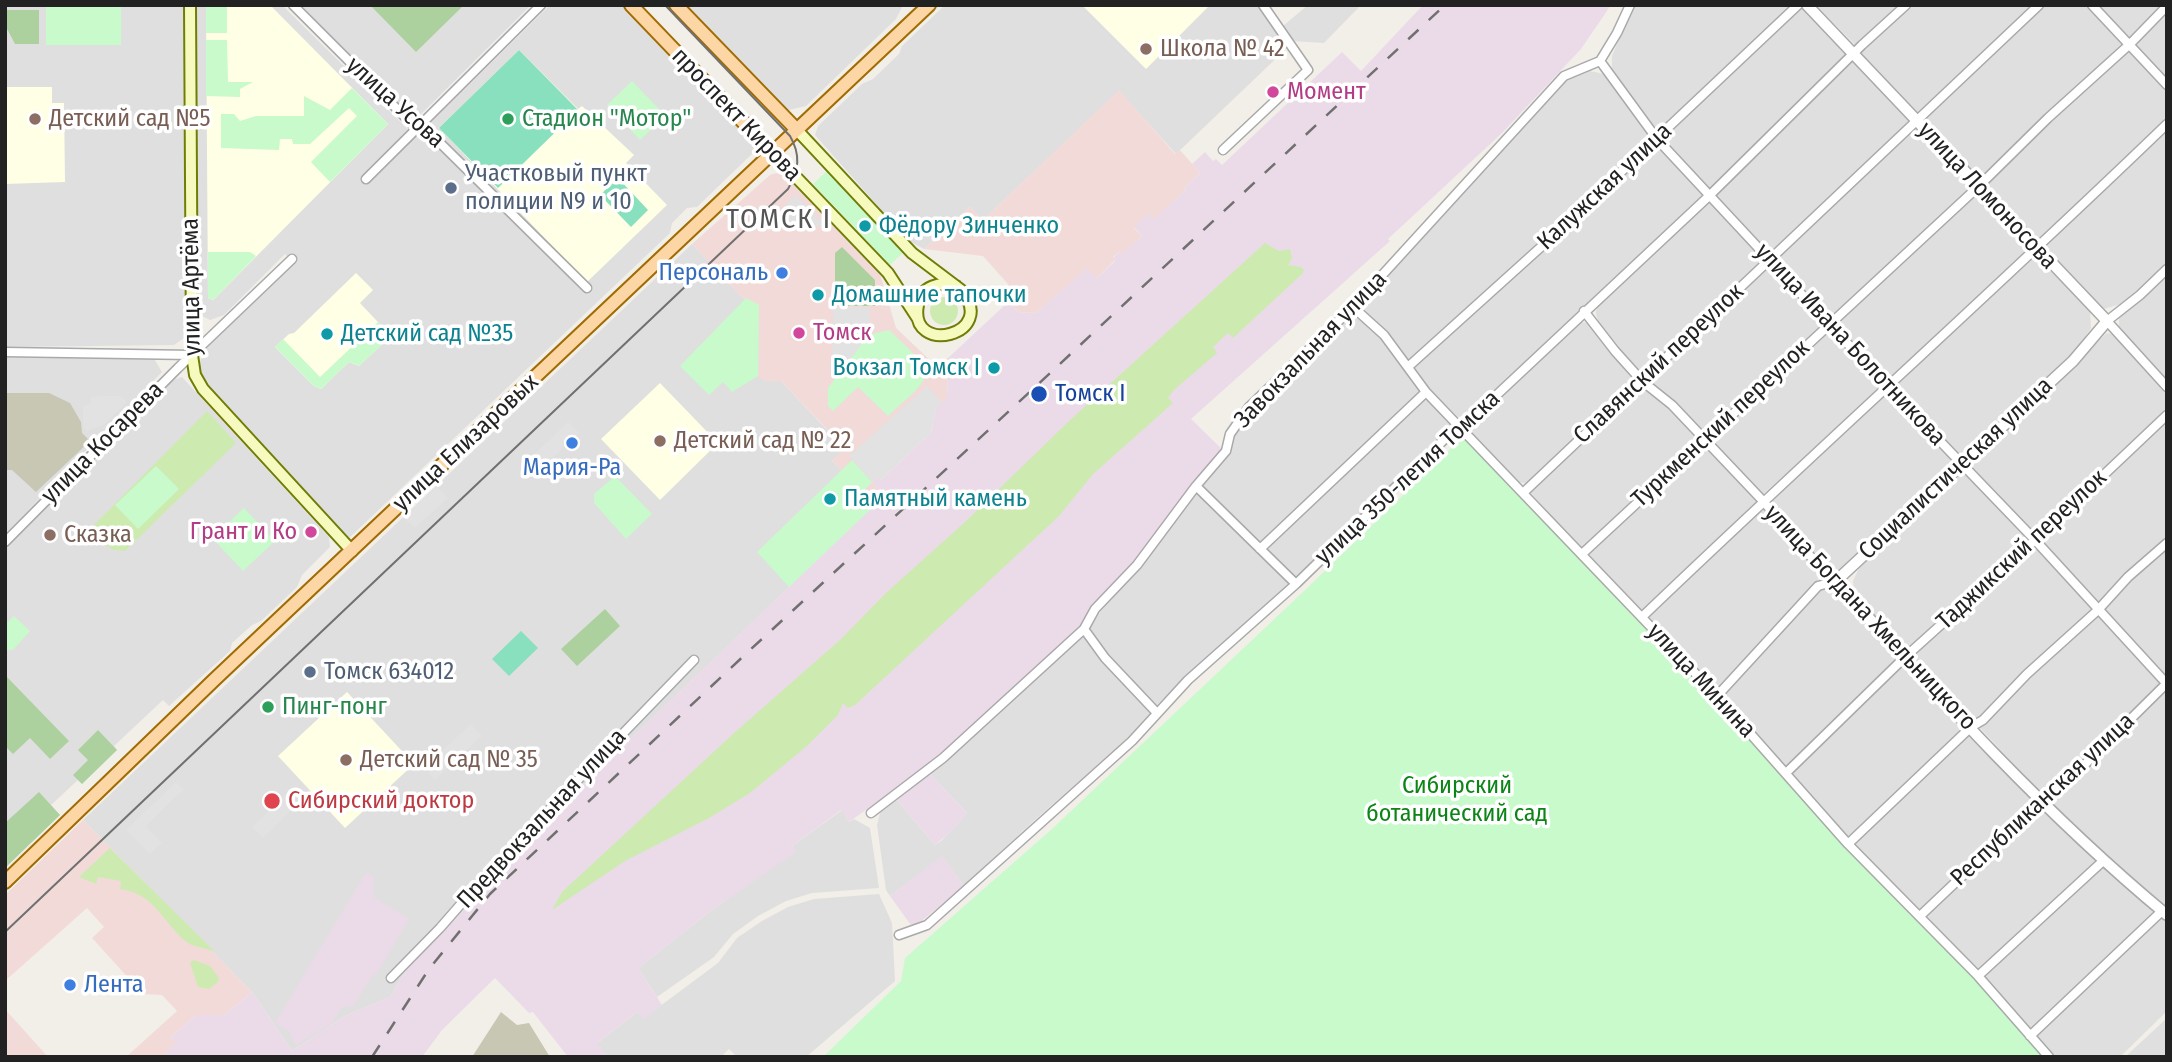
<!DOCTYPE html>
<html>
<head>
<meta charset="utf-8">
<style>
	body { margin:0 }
	#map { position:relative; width:2172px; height:1062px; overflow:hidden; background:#f2efe9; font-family:"Fira Sans Condensed",sans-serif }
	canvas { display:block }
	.frame { position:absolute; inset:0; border:7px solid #222; pointer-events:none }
</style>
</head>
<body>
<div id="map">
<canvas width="2172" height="1062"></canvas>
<div class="frame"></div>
</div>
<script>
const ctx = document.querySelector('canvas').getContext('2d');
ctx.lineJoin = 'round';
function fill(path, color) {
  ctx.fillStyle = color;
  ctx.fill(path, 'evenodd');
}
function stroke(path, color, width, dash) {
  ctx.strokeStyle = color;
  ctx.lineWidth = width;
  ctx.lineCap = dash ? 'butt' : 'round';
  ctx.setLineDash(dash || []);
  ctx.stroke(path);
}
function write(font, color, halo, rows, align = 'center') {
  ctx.font = font + ' "Fira Sans Condensed",sans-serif';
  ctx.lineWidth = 7;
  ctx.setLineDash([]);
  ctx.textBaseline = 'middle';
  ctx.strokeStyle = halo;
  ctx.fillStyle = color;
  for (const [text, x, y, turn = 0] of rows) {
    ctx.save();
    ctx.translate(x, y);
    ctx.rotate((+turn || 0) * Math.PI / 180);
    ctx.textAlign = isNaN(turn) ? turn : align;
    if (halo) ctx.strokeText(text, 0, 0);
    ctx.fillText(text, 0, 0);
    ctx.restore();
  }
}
fill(new Path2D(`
	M5,5h178l2,327 -1,6 -10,7 -169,2z
	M195,5h87l134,132 134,-132h71l132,138 2,8 -58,56 -10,1 -15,15 -2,10 -322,306 -143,-156 -4,-8 -2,-12 7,-14 87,-86 -8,-9 -61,61 -14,5 -10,-5 -2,-7z
	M301,5h230l-118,117z
	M685,5h218l-7,14 -90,87 -17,4 -7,-3z
	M945,5h313l29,43 -111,106 -57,-63 -136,129 -13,-13 -46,42 -15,-8 -94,-106 3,-9 44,-42 11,-5 26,-25 3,-8z
	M1308,5h53l-37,38 -31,-2 -10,-15z
	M1633,5h159l-135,129 -45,-64v-14z
	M1816,5h87l-46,42z
	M1913,5h120l-116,109 -57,-61z
	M2044,5h42l39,40 -146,135 -57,-60z
	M2098,5h66l-34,33z
	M1803,7l45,46 -139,137 -48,-51z
	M2167,10v69l-32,-35z
	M2130,49l37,42v29l-130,123 -52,-57 65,-67z
	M1854,59l56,62 -139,132 -57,-57z
	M1590,71l14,3 48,64 -102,97 -141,127 -22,-28 -23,-22 1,-12 201,-221z
	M1915,126l57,61 -141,130 -55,-57z
	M2167,130v134l-29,28 -20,13 -15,4 -60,-61z
	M1655,144l49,51 -235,221 -11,1 -29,-29 -15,-21 141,-127z
	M1979,193l50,57 -141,132 -53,-59z
	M1708,201l56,58 -122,115 -25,-25 -18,-25 -3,-10 1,-9z
	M692,244l49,52 18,9 5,76h17l64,68 -13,12 44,43 -258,247 -170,172 -39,43 -19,31 -45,19 -53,35 -40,-59 -169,-172z
	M2036,256l54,55 1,17 -21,30 -109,97 -69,-68z
	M1769,265l57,59 -122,111 -47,-47 -5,-7 2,-8z
	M2167,275v107l-48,-54v-11z
	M1355,312l26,25 40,54 -160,153 -60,-58 30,-36 4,-15 16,-23z
	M1589,322l48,59 -110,103 -8,-2 -48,-49 2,-12 103,-98z
	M1829,329l54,59 -122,108 -51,-57z
	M2107,333l9,2 51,58v17l-133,123 -66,-69z
	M5,356l148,1 9,15 -157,162z
	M182,377l147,160 1,10 -28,28 -5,12 -36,34 -9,4 -20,18 -2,8 -61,55 -6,-6 -49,46 3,4 -35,34 -4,-4 -27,25 9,10 -55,53v-319l162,-164 8,-6z
	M1642,386l27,22 31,34 -118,108 -53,-59z
	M1887,392l67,70 -116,110 -12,-4 -58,-66z
	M1425,397l29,28 -158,154 -32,-31z
	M2167,421v117l-69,66 -59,-63z
	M1703,444l54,57 -115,111 -56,-58z
	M1963,470l65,71 -62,58 -60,53 -51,-57 -2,-14 6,-13z
	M1198,491l93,92 -108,96 -26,26 -49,-49 -18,-28 11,-17 38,-43z
	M1762,506l60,69 -105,116 -70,-73z
	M2035,546l59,64 -115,110 -7,1 -60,-64z
	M2167,547v134l-64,-71 28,-31z
	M1821,589l17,2 61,69 -114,107 -63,-70z
	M2098,614l63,70 -105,103 -12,9 -64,-68 49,-52z
	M1083,635l20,25 49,52 -23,26 -91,79 -74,69 -22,-29 -52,39 -4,-6 -9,-65 3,-12 17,-13 38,45 6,-4 26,-28 -37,-39z
	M1902,664l63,63 -117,112 -57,-66z
	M2167,689v218l-60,-50 -56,-54z
	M1970,733l65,68 -115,109 -67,-66z
	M2040,807l57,53 -119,112 -53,-55z
	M842,810l7,12 5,-3 16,9 9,60 -67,5 -26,8 -28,15 -25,18 -19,23 -57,40 -19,-29 74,-58 83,-59 -3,-5z
	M2103,867l52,46 -126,119 -47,-55z
	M879,894l13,29 3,58 -89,76h-69l-8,-8 -8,8h-113l-12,-13 41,-32 7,6 74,-55 19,-25 25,-17 26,-14 26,-8z
	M2161,916l6,5v90l-47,46h-67l-19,-21z
	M2167,1018v39h-42z`), '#e0dfdf');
fill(new Path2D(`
	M1119,90l56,64 5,-4 20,23 -16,15 2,2 -32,30 -20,8 8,8 -20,19 -3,-3 -6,5 2,3 -19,19 -9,-10 -51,44 -18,-1 -7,-8 4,-12 -32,-36 -59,-7 46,-42 13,13z
	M776,173l10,3 94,98 16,54 37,35 15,-5 -1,40 -75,84 13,13 -9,9 -44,-43 13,-13 -64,-67h-17l-6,-5 1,-71 -18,-9 -49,-52 78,-69z
	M83,820l169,172 -28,23h-28l-25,22 6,6 -16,14h-35l51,-46 -15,-16 -19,-1 -51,-56 12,-11 -17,-19 -82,73v-86z
	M5,1009l43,48h-43z`), '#f2dad9');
fill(new Path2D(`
	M1423,5h188l-30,44 -79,84 -114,106 2,2 -199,178 32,31 -88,113 -53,64 -139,128 -94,67 -8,-12 -49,36 4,6 -84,58 -74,58 24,37 -18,14 -7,-7 -40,31 11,14h-40l-35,-45 -4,1 -34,-35 -53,52 -20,27h-261l15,-14 -5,-6 25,-22h28l28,-23 40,59 53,-35 45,-19 19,-31 74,-82 70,-71 331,-317 -12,-14 6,-6 3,4 50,-47 5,-24 11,-12 1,-39 58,-54h5l7,8 18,1 51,-45 10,10 18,-17 -2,-3 6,-6 3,2 20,-18 -8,-9 14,-13 6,5 32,-29 -2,-2 16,-15 -8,-9 13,-12 8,9 3,-2 6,6 120,-113 19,19z
	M930,774l37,39 -11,14 -21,18 -38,-45z
	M942,856l22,30 -51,42 -23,-32z
	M366,873l8,5 -1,19 36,22 -32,54 -5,3 -19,30 -11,1 -10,16 -36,22 -8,-15 -13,-7z`), '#ebdbe8');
fill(new Path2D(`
	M206,5h64l118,119 -175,176 -5,-2z
	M1082,5h128l-64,64z
	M519,50l59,59 4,-3 52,49 -8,8 41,42 -80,77 -148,-154z
	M5,87h47v16h12l1,79 -60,2z
	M356,273l17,17 -13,13 31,33 -32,30 -10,-4 -28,27 -7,-3 -39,-39 14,-13 5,-1z
	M660,383l58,60 -58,57 -59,-61z
	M347,692l67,72 -69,64 -67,-72z`), '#ffffe5');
fill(new Path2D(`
	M5,393h44l21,10 11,19 1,11 8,8 -54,51 -24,-22h-7z
	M501,1012l16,13 12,-2 21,34h-78z`), '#c7c7b4');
fill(new Path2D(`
	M1265,243l14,8 11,-2 2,9 -4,7 13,2 3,3 -1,3 -70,65 -5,-5 -15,14 4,6 -43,37 -6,8 5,5 -80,71 -34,42 -204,189 -7,3 -5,-5 -5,12 -31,31 -57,47 -41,25 -84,43 -73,49 10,-18 171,-158 107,-94 46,-47 79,-71 102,-99z
	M930 311a14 14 0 1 1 28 0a14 14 0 1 1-28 0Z
	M207,411l29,32 -111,108 -11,-1 -28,-17z
	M110,848l105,104c-10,-5 -23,-4 -31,-12 -22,-20 -31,-47 -64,-51l1,-8 -23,-4 -2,7 -17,-7z
	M194,960l16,6 9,12 -1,4 -9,7 -11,-2 -8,-24z`), '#cdebb0');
fill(new Path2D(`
	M370,5h94l-48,47z
	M5,10h34v34h-24l-10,-19z
	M842,247l33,33v26h-40v-53z
	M605,609l15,17 -43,40 -16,-17z
	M5,675l64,66 -19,18 -20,-21 -17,16 -8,-8z
	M98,730l19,20 -35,34 -9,-9 15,-15 -10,-10z
	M39,792l21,23 -55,53v-45z`), '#add19e');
fill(new Path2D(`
	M46,5h75v40h-75z
	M206,5h21v28h-21z
	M206,40h21l1,42h25l-13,7v8l-34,-1z
	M632,81l34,35 -26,24 -33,-35z
	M352,88l36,36 -58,58 -19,-20 46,-46 -8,-8 -39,36h-17l-1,-5h-12l-1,11 -58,-2v-34h13l6,7 16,-5h48v-20l26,14z
	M827,171l77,81 -14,13 -77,-81z
	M208,252h42l6,4 -43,44 -5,-2z
	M746,298l13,7 -1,71 -26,16 -9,-10 -14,13 -29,-29z
	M378,322l13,14 -32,30 -10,-4 -28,27 -7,-3 -39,-39 8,-8 37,38z
	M889,330c49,46 48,42 -1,86l-30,-29 -25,24 -5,-5v-18l40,-53z
	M1465,435l183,192 198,221 130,130 69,79h-1222l78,-76 4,-23 147,-129 251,-237z
	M852,460l20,22 -9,10 13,12 -87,83 -32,-35z
	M156,466l23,23 -41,40 -23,-24z
	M615,476l37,38 -26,25 -32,-36v-9z
	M244,508l31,33 -32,30 -31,-33z
	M14,616l16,15 -17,19h-7l-1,-25z`), '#c8facc');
fill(new Path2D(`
	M519,50l59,60 -80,78 -59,-60z
	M618,178l30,32 -17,17 -31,-32z
	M521,631l17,17 -29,28 -17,-17z`), '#88e0be');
fill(new Path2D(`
	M796,195l30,31 -61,-1z
	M833,307h37l-1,27 -27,37 -10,1z
	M927,386l15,16 -6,7 -5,24 -50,47 -3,-3 -6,5 -23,-26z
	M102,396h19l6,6 -22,22 -18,7 -4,-3v-22l8,-2v-7z
	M568,422l11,11 -46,44 -11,-11z
	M437,486l11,12 -33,30 -12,-10z
	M471,724l11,12 -47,44 -11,-13z
	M176,782l8,7 -38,37 16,17 -12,11 -24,-24z
	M286,794l11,11 -34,33 -11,-11z`), '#e2e2e2');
const minor = new Path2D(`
	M293,5l124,124 15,6 155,153
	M2092,5l75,80
	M1600,61l57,78 231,248 147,153 132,144
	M1223,150l85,-80 -45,-65
	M366,179l175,-174
	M2167,269l-27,26 -33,26 60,66
	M1353,307l31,28 42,57 291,304 131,148 130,132 71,81
	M1584,311l31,40 27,30 30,24 91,96 60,70 13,10
	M5,352l187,3
	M1409,366l143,-129 246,-232
	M1196,486l100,98
	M1524,492l515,-487
	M5,542l173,-174 114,-109
	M1260,549l166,-157
	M1582,554l397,-368 69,-68 82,-74 37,-38
	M1642,617c173,-166 352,-326 525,-493
	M1084,629l21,29 52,55
	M1717,696l101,-110 18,-5
	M1786,773l118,-115 131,-118 132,-125
	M871,813l72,-55 141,-129 11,-20 42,-44 59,-79 30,-35 4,-17 19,-27 104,-100 211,-231 36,-15 17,-28 13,-28
	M1848,844l123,-117 12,-7 44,-46 71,-64 30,-33 39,-34
	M1920,916l114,-108 23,-16 109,-108
	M899,935l28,-10 205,-184 56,-61 108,-96 156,-152 19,-13 238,-223 153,-151 44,-40
	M1978,976l125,-115
	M391,978l49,-50 48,-55 206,-213
	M2030,1036l132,-125`);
const tertiary = new Path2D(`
	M1807,5l300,316 -34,40 -237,220c104,117 210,234 331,334`);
const secondary = new Path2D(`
	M190,5l2,350 3,20 8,14 149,162
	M797,130l115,123 49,37c39,45 -53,67 -43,15 3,-19 22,-24 38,-19
	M773,153l115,120 30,46`);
const primary = new Path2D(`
	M631,5l142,148
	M676,5l121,125
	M5,882l209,-202 715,-675`);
stroke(minor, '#a9a9a9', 11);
stroke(tertiary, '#a9a9a9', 13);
stroke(secondary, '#707d05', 14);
stroke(primary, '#a06b00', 16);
stroke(minor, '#fff', 8);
stroke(tertiary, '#fff', 10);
stroke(secondary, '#f7fabf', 10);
stroke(primary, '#fcd6a4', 12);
stroke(new Path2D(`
	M5,932l783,-743c11,-19 13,-34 2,-53l-125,-131`), '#707070', 2);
stroke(new Path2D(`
	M372,1057l57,-88 61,-75 260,-244 283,-261 412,-384`), '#707070', 2.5, [14, 14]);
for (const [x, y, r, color] of [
	[1146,49,7,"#8d6e63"],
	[1273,92,7,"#d1479c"],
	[35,119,7,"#8d6e63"],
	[508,119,7,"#2e9e5b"],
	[451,188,7,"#5c6f8a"],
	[865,226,7,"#0f9aa8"],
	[782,273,7,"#3f7fe0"],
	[818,295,7,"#0f9aa8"],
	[799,333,7,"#d1479c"],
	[327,334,7,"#0f9aa8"],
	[994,368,7,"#0f9aa8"],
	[1039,394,9,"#1a4fb4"],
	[660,441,7,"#8d6e63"],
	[572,443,7,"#3f7fe0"],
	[830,499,7,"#0f9aa8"],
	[311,532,7,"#d1479c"],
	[50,535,7,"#8d6e63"],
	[310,672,7,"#5c6f8a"],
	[268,707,7,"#2e9e5b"],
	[346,760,7,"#8d6e63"],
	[272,801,9,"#e0444e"],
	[70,985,7,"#3f7fe0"]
]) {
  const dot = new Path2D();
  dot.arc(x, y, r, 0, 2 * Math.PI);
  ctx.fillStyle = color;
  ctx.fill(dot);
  stroke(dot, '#fff', 2.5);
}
write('24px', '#785e54', '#fff', [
	["Школа № 42",1160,49],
	["Детский сад №5",49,119],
	["Детский сад № 22",674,441],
	["Сказка",64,535],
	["Детский сад № 35",360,760]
], 'left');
write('24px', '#b23c85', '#fff', [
	["Момент",1287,92],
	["Томск",813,333],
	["Грант и Ко",297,532,"right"]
], 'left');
write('24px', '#222', '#fff', [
	["улица Усова",395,103,42],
	["проспект Кирова",736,115,46],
	["Калужская улица",1605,187,-43],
	["улица Ломоносова",1987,196,47],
	["улица Артёма",192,287,-91],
	["улица Ивана Болотникова",1850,345,47],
	["Завокзальная улица",1311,350,-46],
	["Славянский переулок",1659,364,-43],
	["Туркменский переулок",1721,424,-43],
	["улица Косарева",103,443,-45],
	["улица Елизаровых",466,443,-43],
	["Социалистическая улица",1956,469,-43],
	["улица 350-летия Томска",1408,478,-43],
	["Таджикский переулок",2022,550,-43],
	["улица Богдана Хмельницкого",1870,618,47],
	["улица Минина",1701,681,47],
	["Республиканская улица",2043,800,-43],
	["Предвокзальная улица",542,819,-47]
]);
write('24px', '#27864d', '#fff', [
	["Стадион \"Мотор\"",522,119],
	["Пинг-понг",282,707]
], 'left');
write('24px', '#4e5e75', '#fff', [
	["Участковый пункт",465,174],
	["полиции N9 и 10",465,202],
	["Томск 634012",324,672]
], 'left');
write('24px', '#0d838f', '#fff', [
	["Фёдору Зинченко",879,226],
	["Домашние тапочки",832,295],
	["Детский сад №35",341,334],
	["Вокзал Томск I",980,368,"right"],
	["Памятный камень",844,499]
], 'left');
write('24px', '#366cbe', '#fff', [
	["Персональ",768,273],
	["Мария-Ра",572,468,"center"],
	["Лента",84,985,"left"]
], 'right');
write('24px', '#164399', '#fff', [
	["Томск I",1055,394]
], 'left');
write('24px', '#0c8416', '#fff', [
	["Сибирский",1457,786],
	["ботанический сад",1457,814]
]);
write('24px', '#be3a42', '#fff', [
	["Сибирский доктор",288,801]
], 'left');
ctx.letterSpacing = '2px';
write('28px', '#555', '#fff', [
	["ТОМСК I",779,220]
]);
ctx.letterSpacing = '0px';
</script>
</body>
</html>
